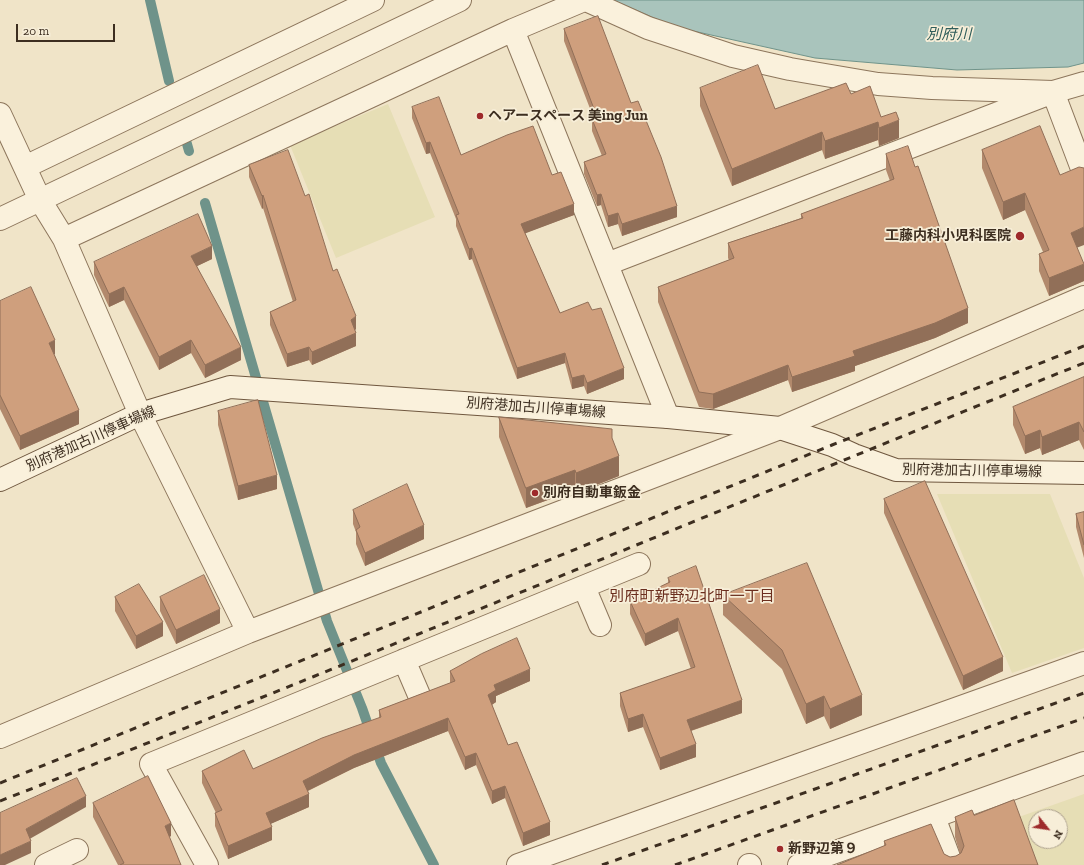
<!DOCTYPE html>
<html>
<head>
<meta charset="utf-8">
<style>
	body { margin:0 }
	#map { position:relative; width:1084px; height:865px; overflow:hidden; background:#f0e4c8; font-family:"Zilla Slab",serif }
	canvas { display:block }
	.north { position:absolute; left:1028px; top:809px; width:40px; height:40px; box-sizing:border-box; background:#f7eed8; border:1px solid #ada18e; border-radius:50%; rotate:120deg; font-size:11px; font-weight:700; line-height:16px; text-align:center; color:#3d2e20 }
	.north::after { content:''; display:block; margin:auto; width:14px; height:18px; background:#9e2a2b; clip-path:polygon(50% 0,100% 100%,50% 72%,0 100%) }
	.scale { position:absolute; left:16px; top:24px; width:99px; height:18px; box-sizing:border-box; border:2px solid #3d2e20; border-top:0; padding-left:5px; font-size:12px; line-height:14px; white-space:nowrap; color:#3d2e20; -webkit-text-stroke:3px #f7eed8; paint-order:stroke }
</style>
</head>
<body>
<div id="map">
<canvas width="1084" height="865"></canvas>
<div class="north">N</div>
<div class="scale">20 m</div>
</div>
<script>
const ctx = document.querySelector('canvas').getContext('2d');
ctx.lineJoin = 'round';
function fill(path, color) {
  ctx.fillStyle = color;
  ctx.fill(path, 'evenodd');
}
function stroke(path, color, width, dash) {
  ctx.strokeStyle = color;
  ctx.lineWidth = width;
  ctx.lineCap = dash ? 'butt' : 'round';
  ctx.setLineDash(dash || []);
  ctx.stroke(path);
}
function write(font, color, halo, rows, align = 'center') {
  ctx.font = font + ' "Zilla Slab","Noto Sans JP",serif';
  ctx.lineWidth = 3.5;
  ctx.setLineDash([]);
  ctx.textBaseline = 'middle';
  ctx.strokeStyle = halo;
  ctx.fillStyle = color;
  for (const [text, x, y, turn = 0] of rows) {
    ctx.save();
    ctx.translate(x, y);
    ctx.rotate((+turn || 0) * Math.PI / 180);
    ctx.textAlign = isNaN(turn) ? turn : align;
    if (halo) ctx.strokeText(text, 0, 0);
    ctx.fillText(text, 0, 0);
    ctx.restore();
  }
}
fill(new Path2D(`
	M388,104l47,113 -99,41 -46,-113z
	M937,494h113l34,84v70l-72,25z
	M1084,794v71h-49l-19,-47zM1036,817h24v24h-24z`), '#e6deb5');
const water = new Path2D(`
	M613,0h471v63l-16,4 -111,3 -142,-12 -140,-31z`);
fill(water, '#a9c4bc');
stroke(water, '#6f938a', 1);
stroke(new Path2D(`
	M150,0l19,81
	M183,130l6,21
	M205,203l122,418 35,87 19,55 53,102`), '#6f938a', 10);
const minor = new Path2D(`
	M586,0l62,28 85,28 57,13 88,15 54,4 121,4 31,-9
	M513,30l71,-30
	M0,114l40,86 24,39 76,175 108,218
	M25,167l348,-167
	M64,239l449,-209 155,387
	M607,264l446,-172 31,82
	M584,587l16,38
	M404,660l15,35
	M0,737l248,-105 532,-204 304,-131
	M934,817l18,48
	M46,865l31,-15
	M207,865l-56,-101 488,-200
	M518,865l566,-202
	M749,865h1
	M799,865l285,-102`);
const tertiary = new Path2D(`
	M0,219l460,-219`);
const secondary = new Path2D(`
	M0,480l140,-66 90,-27 438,30 112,11 52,17 22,10 42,15 188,3`);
stroke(minor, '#8d765c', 24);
stroke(tertiary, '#8d765c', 24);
stroke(secondary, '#6f573f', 24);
stroke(minor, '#faf1dc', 22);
stroke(tertiary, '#faf1dc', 22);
stroke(secondary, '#faf1dc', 22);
stroke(new Path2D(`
	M0,783l832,-338 252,-99
	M0,801c363,-141 722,-293 1084,-438
	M602,865l482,-172
	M675,865l409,-147`), '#3d2e20', 3, [7, 7]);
fill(new Path2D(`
	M564,29l67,74 46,114 -55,19 -4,-12 -10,3 -7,-22 -4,1 -13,-32v-12l18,-6 -10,-25v-12h2l-30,-78z
	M700,88l75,21 76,-15 30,23 18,21 -20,8 -1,-6 -53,19 -3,-9 -90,36 -32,-80z
	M412,107l49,48 91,20 22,40 -49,18 35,80 64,66 -37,15 -3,-8 -12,3 -7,-26 -48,16 -45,-120 -3,1 -13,-34v-7l-26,-66 -4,1 -14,-36z
	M1040,126l37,122 7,33 -35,15 -10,-25v-17l4,-2 -18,-42 -22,10 -21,-52v-18z
	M886,154l82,169 -33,15 -80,28v5l-63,21 -4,-12 -75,29 -14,-2 -41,-105v-15l71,-27 -1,-2v-15l73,-25v-4l89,-33 -4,-11z
	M249,165l84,106 23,58 -1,1 1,16 -44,19 -3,-5 -22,7 -17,-42v-13l23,-10 -30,-94 -1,1 -13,-32z
	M212,259l-15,7 44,94 -36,18 -14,-25 -32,17 -35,-70 -15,7 -15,-32v-13z
	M0,301l55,53h-1l25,70 -59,26 -20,-41z
	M1084,377v73l-5,-10 -37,15 -2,-7 -15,6 -12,-29v-18z
	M218,411l59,78 -39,11 -20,-75z
	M499,417l113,21 7,38 -43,17 -1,-3 -49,18 -27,-71z
	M884,499l119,172 -40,19 -79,-177z
	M353,510l71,29 -59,27 -9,-22v-12l-3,-8z
	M1084,512v46l-8,-31v-13z
	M668,578l74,135 -51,18 5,26 -36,13 -17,-43 -15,5 -8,-26v-13l71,-24 -13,-38 -33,15 -15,-32v-13l38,-18z
	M723,595l139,120 -32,14 -6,-13 -18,8 -24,-55 -59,-54z
	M115,597l48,39 -27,13 -21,-38z
	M160,597l60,26 -44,21 -16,-33z
	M450,671l80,10 -34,15v6l-4,3 16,40 42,90 -27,11 -18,-48 -13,6 -16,-39 -11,5 -17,-39 -94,37 -46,23 1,16 -39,17 2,16 -44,19 -13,-33v-13h1l-14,-30v-12l51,-2 126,-51v-8l71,-27z
	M93,803l78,33 -2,1 12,28h-63l-25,-48z
	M974,815l64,50h-201l47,-19v-5l60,13 6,3 6,-1 4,-2 -5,-17v-20z`), '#b2896c');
fill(new Path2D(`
	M899,120v18l-20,8v-18z
	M878,122v18l-53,19v-18z
	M822,132v18l-90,36v-17z
	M430,142v11l-4,1v-11z
	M1025,193v17l-22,10v-18z
	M601,194v11l-4,1v-11z
	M263,195v13l-1,1v-13z
	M574,204v11l-53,20v-11z
	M677,206v11l-55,19v-12z
	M618,213v11l-10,3v-11z
	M1084,227v18l-13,5v-17z
	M212,246v13l-21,10v-13z
	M472,248v11l-3,1v-11z
	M1084,264v17l-35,15v-18z
	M124,287v13l-15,7v-13z
	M968,308v15l-33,15 -80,28v5l-63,21v-15l61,-26z
	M356,316v13l-5,4v-13z
	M356,333v13l-44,19v-13z
	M55,340v14l-6,3v-14z
	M191,340v13l-32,17v-13z
	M241,347v13l-36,18v-13z
	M309,347v13l-22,7v-13z
	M565,353v10l-48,16v-11z
	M788,365v15l-75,29v-15z
	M624,368v11l-37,15v-11z
	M584,375v11l-12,3v-11z
	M79,410v14l-59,26v-14z
	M1079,422v18l-37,15v-18z
	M1040,430v18l-15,6v-18z
	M619,456v20l-43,17v-20z
	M575,470v20l-49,18v-20z
	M277,475v14l-39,11v-14z
	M424,525v14l-59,27v-13z
	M220,609v14l-44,21v-14z
	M678,618v13l-33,15v-12z
	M163,622v14l-27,13v-13z
	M1003,657v14l-40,19v-14z
	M530,669v12l-34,15v6l-8,5v-12l6,-10z
	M862,695v20l-32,14v-20z
	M824,696v20l-18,8v-20z
	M742,700v13l-55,19v-12z
	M643,714v13l-15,5v-13z
	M448,718v13l-94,37 -51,25v-12l51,-26z
	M696,744v13l-36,13v-12z
	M476,753v12l-11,5v-13z
	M505,786v12l-13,6v-13z
	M309,794v13l-43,19v-13z
	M86,796v11l-60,34v-12z
	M550,822v13l-27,11v-13z
	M171,823v13l-6,3v-13z
	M272,827v13l-44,19v-13z
	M31,841v12l-26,12h-5v-10z`), '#916f58');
const building = new Path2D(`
	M598,16l33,87 7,-2 23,56 16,49 -55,18 -4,-11 -10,3 -7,-22 -4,1 -13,-33 22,-8 -14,-35 5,-2 -33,-88z
	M758,65l17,44 71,-26 5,11 19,-8 11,31 15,-5 3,8 -20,8 -1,-6 -53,19 -3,-9 -90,37 -32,-81z
	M439,97l22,58 46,-20 26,-9 19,49 9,-3 13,32 -53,20 39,89 28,-11 4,8 9,-2 23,60 -37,15 -3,-8 -12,3 -7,-25 -48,15 -45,-120 -3,1 -13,-34 3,-1 -29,-72 -4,1 -14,-36z
	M1040,126l20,49 19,-8 5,1v59l-13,6 13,31 -35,14 -10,-24 10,-4 -24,-57 -22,9 -21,-52z
	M908,146l7,21 3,-1 50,142 -33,15 -82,28 2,5 -63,21 -4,-12 -75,29 -14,-2 -41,-105 76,-29 -6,-15 75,-25 -2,-4 93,-35 -8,-25z
	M288,150l17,46 4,-2 24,77 4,-2 19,47 -5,4 5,13 -44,19 -3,-5 -22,7 -17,-42 26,-12 -33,-105 -1,1 -13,-31z
	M198,214l14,32 -21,10 50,91 -36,18 -14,-25 -32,17 -35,-70 -15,7 -15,-32z
	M31,287l24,53 -6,3 30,67 -59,26 -20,-41v-94z
	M1084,377v55l-5,-10 -37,15 -2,-7 -15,6 -12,-29z
	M258,400l19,75 -39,11 -20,-75z
	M499,417l113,12v9l7,18 -43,17 -1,-3 -49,18z
	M925,481l78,176 -40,19 -79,-177z
	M407,484l17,41 -59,28 -9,-23 4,-3 -7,-17z
	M1084,512v33l-8,-31z
	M807,563l55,132 -32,14 -6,-13 -18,8 -24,-54 -59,-55z
	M696,566l46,134 -55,20 9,24 -36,14 -17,-44 -15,5 -8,-26 75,-26 -17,-49 -33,16 -15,-33 40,-19 -2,-4z
	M204,575l16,34 -44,21 -16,-33z
	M139,584l24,38 -27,14 -21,-39z
	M517,638l13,31 -36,16 2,5 -8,5 20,50 9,-3 33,80 -27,11 -18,-47 -13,5 -16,-38 -11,4 -17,-39 -94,37 -51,26 6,13 -43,19 6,14 -44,19 -13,-33 7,-3 -20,-39 42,-21 9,19 69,-31 59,-21 -2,-7 76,-29 -5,-10 31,-17z
	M148,776l23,47 -6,3 16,39h-61l4,-2 -31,-60z
	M77,778l9,18 -60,33 5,12 -31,14v-42z
	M1014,800l24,65h-201l49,-20 -2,-4 47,-17 13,30 6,3 6,-1 5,-3 3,-7 -9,-29 17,-7 2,5z`);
fill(building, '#cf9f7d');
stroke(building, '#916f58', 1);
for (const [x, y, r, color] of [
	[480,116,4,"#9e2a2b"],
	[1020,236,5,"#9e2a2b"],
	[535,493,4,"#9e2a2b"],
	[780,849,4,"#9e2a2b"]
]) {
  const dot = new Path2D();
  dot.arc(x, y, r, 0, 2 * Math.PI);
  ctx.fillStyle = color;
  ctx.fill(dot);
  stroke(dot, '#f7eed8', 1.5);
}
write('bold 14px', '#3d2e20', '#f7eed8', [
	["ヘアースペース 美ing Jun",488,116],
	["工藤内科小児科医院",1011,236,"right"],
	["別府自動車鈑金",543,493],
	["新野辺第９",788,849]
], 'left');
write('14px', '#3d2e20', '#f7eed8', [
	["別府港加古川停車場線",536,408,4],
	["別府港加古川停車場線",91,439,-24],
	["別府港加古川停車場線",972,471,1]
]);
write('italic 15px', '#2f5d5a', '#f7eed8', [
	["別府川",949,35]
]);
write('15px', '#6b2e1e', '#f7eed8', [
	["別府町新野辺北町一丁目",692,597]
]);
</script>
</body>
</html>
